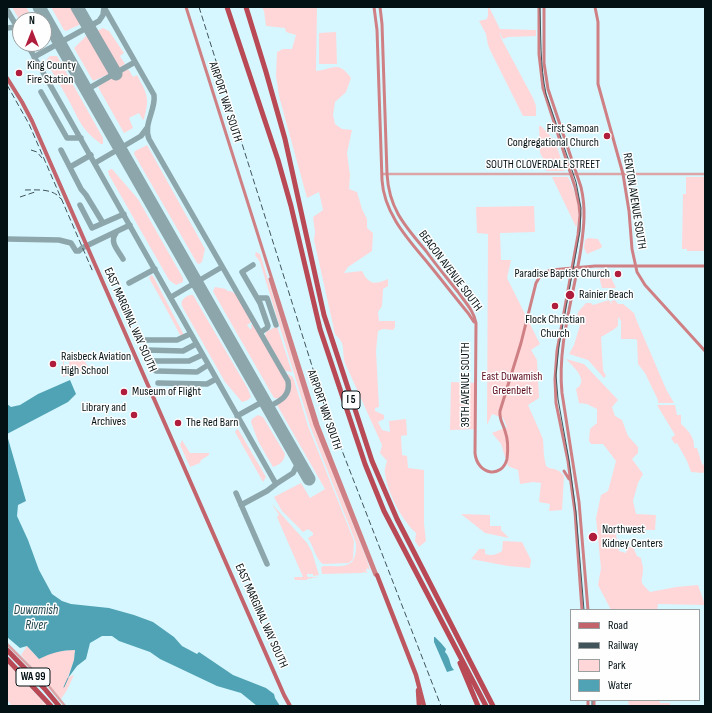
<!DOCTYPE html>
<html>
<head>
<meta charset="utf-8">
<style>
	body { margin:0 }
	#map { position:relative; width:712px; height:713px; overflow:hidden; background:#d6f7ff; font-family:"Sofia Sans Condensed",sans-serif }
	canvas { display:block }
	.frame { position:absolute; inset:0; border:8px solid #031114; pointer-events:none }
	.legend { position:absolute; left:570px; top:609px; width:130px; height:92px; box-sizing:border-box; background:#fefefe; border:1px solid #9a9fa0; margin:0; padding:5px 7px; list-style:none; font-size:12px; color:#031114 }
	.legend li { display:flex; align-items:center; gap:8px; height:20px }
	.legend b { width:20px; border:1px solid #9a9fa0 }
	.north { position:absolute; left:12px; top:12px; width:40px; height:40px; box-sizing:border-box; background:#fefefe; border:1px solid #9a9fa0; border-radius:50%; rotate:0deg; font-size:11px; font-weight:700; line-height:16px; text-align:center; color:#031114 }
	.north::after { content:''; display:block; margin:auto; width:14px; height:18px; background:#b01c3c; clip-path:polygon(50% 0,100% 100%,50% 72%,0 100%) }
</style>
</head>
<body>
<div id="map">
<canvas width="712" height="713"></canvas>
<div class="frame"></div>
<ul class="legend">
<li><b style="height:5px;background:#c3636b"></b>Road</li>
<li><b style="height:5px;background:#415459"></b>Railway</li>
<li><b style="height:11px;background:#ffd7d8"></b>Park</li>
<li><b style="height:11px;background:#50a3b4"></b>Water</li>
</ul>
<div class="north">N</div>
</div>
<script>
const ctx = document.querySelector('canvas').getContext('2d');
ctx.lineJoin = 'round';
function fill(path, color) {
  ctx.fillStyle = color;
  ctx.fill(path, 'evenodd');
}
function stroke(path, color, width, dash) {
  ctx.strokeStyle = color;
  ctx.lineWidth = width;
  ctx.lineCap = dash ? 'butt' : 'round';
  ctx.setLineDash(dash || []);
  ctx.stroke(path);
}
function write(font, color, halo, rows, align = 'center') {
  ctx.font = font + ' "Sofia Sans Condensed",sans-serif';
  ctx.lineWidth = 3;
  ctx.setLineDash([]);
  ctx.textBaseline = 'middle';
  ctx.strokeStyle = halo;
  ctx.fillStyle = color;
  for (const [text, x, y, turn = 0] of rows) {
    ctx.save();
    ctx.translate(x, y);
    ctx.rotate((+turn || 0) * Math.PI / 180);
    ctx.textAlign = isNaN(turn) ? turn : align;
    if (halo) ctx.strokeText(text, 0, 0);
    ctx.fillText(text, 0, 0);
    ctx.restore();
  }
}
fill(new Path2D(`
	M12,7h14l8,13h-14v1z
	M51,7h20l10,17 -15,7 -2,-1z
	M262,7h55l-1,64c18,-2 22,-11 35,7l-5,14 -11,10 -2,13 2,9 7,5 10,1 -5,23 3,22 -1,14 8,3 5,17 5,10v9l6,5 -1,18 -24,16 -4,6 18,-2c7,14 13,14 26,8v7l-5,3 -1,17 -4,6 1,9h16v6l-2,3 -10,-1 -5,2 -2,20 3,56 -4,1v3l9,4v4l-6,3 4,8 8,2 -1,-11 17,-2 1,16 -6,1 1,19 5,1 1,12 16,2v54l2,17 -7,6 -4,-6 1,-8c-14,-12 -29,-42 -31,-60 -1,-3 1,-8 2,-12l-7,-8 2,-8 -37,-82c-4,-15 2,-17 -10,-29l-21,-94 1,-8 -2,-15 10,-7 -4,-18 -12,6 -28,-102 -3,-20 1,-24 6,-3h9l4,-14 -10,-3 -1,-4 -19,-2 -2,-15z
	M488,7h1l11,22 36,1v6l-28,1 -5,2 -4,-8 3,9 31,58 3,8v10h-13l-33,-66 -2,-5 -2,-11 -7,-13 8,-2 1,-4z
	M103,28l6,3 15,22 -4,3 5,8 -6,4 -22,-37z
	M336,32l1,32h-18v-31z
	M87,35l22,39 -16,7 -19,-33z
	M50,56h7l46,82v6h-2c-21,-16 -21,-23 -33,-45 -7,-12 -14,-25 -22,-37l1,-3z
	M125,69l4,1 4,7 4,-2c10,19 13,22 7,44l-1,1 -4,-7 -10,5 4,10 -9,5 -26,-46 13,-10 1,2 10,-6z
	M539,126h2l14,15 10,30h-19v-7l-6,-11z
	M147,145l58,104 -3,13 -3,2 -2,-1 -63,-109 1,-3z
	M111,169h1l26,30 45,79v4l-7,3 -7,-5 -60,-105 -1,-4z
	M552,177h16c6,12 15,37 8,50z
	M686,177h19v74h-18v-2h-5l1,-55h3z
	M534,206l1,26 -35,1 1,27h10l-4,18 33,66 -9,6 6,10 2,38 -11,7 15,34 1,17 2,10 3,2c7,1 10,2 15,8l-2,34 -13,1 1,-7 -11,-2 2,-19 -8,-1 -13,2 -2,-14 -10,-4 -7,-22 -9,-11 15,-6 -4,-9 -11,-4 -5,11 1,-191 -11,-1 -1,-26z
	M588,238l10,1 4,7 -1,2 -14,6 -3,-6 1,-8z
	M256,252l4,2 54,172 53,134 3,10 -3,-2 -1,3 2,2h-2v-1l-5,1 -39,1 -1,-7 3,-1c20,0 33,4 32,-23l-46,-117 -50,-164 -5,-7z
	M597,269h10l9,19h-14z
	M151,275l2,1 31,59 -2,1 -2,-1c-10,-19 -20,-38 -31,-57z
	M215,287l11,2 1,2c11,-2 21,21 26,30l-6,4 3,4 2,-1 -1,-3 3,-2 32,57c2,8 -1,21 -12,18l-59,-103 -2,-4z
	M190,295h3l55,94 3,8 -3,3 -6,2 -17,-20 -42,-74c-4,-7 1,-11 7,-13z
	M609,300l3,5 -1,-4 4,-1 3,4h5l11,9 2,6 30,70 8,14h-16v-3l-13,-27 -7,-9 -1,-24 -2,-1h-14v-18l-3,-4v9l-5,4 -12,7 2,33 3,6 -2,2 -16,-18 -19,-6 5,-9 6,-20 -4,-4 2,-9 8,-9h5l2,2z
	M277,326l15,46h-1l-6,-1 -20,-35 1,-4z
	M566,359l18,5 34,36 -6,7 3,9 7,4 6,16 10,11v6l-6,6 11,15 -5,9 -5,18 3,13 20,1 -1,15 -37,-1 -2,6 3,16 7,2 1,-6h6l4,9 4,2c0,3 2,7 2,10 0,15 -6,11 7,24l26,-5 22,-2 7,20 -47,-1 -1,6h-46l-13,-25 3,-17 -5,-50 5,-23 7,-4 8,-30 -13,-17h-12l-2,-3 1,-12 7,-6v-14l-10,-5 -8,-1 -3,-14c14,-9 -3,-22 -10,-30z
	M63,360h1v5h5v-5h15l8,13 -12,-1 -17,5z
	M288,374l5,3 15,49 46,115 -1,18 -4,4 -26,1c-7,-4 -10,-19 -15,-26l5,-3v-2l-5,-4 -5,3 -21,-21 -8,-14 27,-14 9,15 15,-9 -48,-84c12,-7 17,-17 10,-30z
	M451,382l25,1v46l-26,1z
	M657,405h18l2,10h4v9c7,6 14,14 13,24h3l5,16 2,1v7l-1,1 -12,-1 -4,-11 -10,-18 -2,1 -4,-6 4,-3z
	M258,415l5,2 22,37c-1,8 -5,10 -12,13l-15,-26 -7,-19 1,-3z
	M238,429l28,48 -3,5 -28,-50 1,-2z
	M182,440l8,13h19v2l-8,5 -1,3 -10,4 -10,-22z
	M272,504l35,39 5,9 7,23 -6,1v-2h-6v2l1,1h10l-11,2v1h-12l-1,-3h9l-26,-60 2,-2z
	M461,514l29,1v11h11v4l8,8 -24,-5z
	M503,541l19,1 9,18 -1,8 -22,-2 -37,-7 8,-10h6v5c7,2 11,1 17,-3z
	M27,646l12,13c12,-7 23,-9 36,-9l-1,10 -6,17 6,-2 -7,15 -6,9 -40,-44z
	M7,663l40,43h-35l-5,-6z
	M628,700h31l1,3h10v3h-41z`), '#ffd7d8');
fill(new Path2D(`
	M70,380l6,14 -8,8 -61,32v-30l4,3 9,-2 18,-11z
	M7,435l19,66 -8,4 -1,11 11,24 11,30 13,24 10,7 9,3 38,4 25,7 19,7 21,15 8,9 15,8 2,-2 34,23 33,13 8,6 1,4 5,8h-23l-16,-13 -24,-7 -57,-27 -10,-7 -31,-11 -7,-5h-10l-12,7 -4,16 -9,7 -9,12 6,-18 1,-10c-13,0 -24,3 -36,9l-12,-13 -7,2 -13,-11z
	M434,637h1l6,6 5,6 -1,3c6,6 4,13 9,18l-7,2 -13,-30z`), '#50a3b4');
stroke(new Path2D(`
	M64,687l4,-9`), '#50a3b4', 1);
stroke(new Path2D(`
	M104,7l50,88c2,15 -11,29 -5,44l139,242c3,15 -8,20 -20,26
	M7,10l13,22
	M7,28l10,-1
	M27,44l249,440
	M34,57l65,-36 4,-6 1,-8
	M111,76l1,-5v-4
	M86,90l49,-28
	M41,92l26,46h14
	M61,150l20,39 5,6 17,28
	M95,163l46,-27 6,-8
	M70,167l21,-12
	M80,205l12,23 32,-14
	M116,233c-7,9 2,17 7,26
	M7,239l52,1 12,3 5,8h3l2,-2
	M82,248l48,-23
	M253,265l-11,7 18,31 8,23 -1,2 -6,4
	M129,283l26,-14
	M171,297l51,-30
	M257,298h10l9,27
	M142,340h35l13,-6
	M146,350l37,1 13,-7
	M151,361h38l13,-6
	M156,371l41,1 11,-7
	M158,383l49,1 9,-5
	M237,416l27,-15
	M236,493l31,71
	M241,505l26,-14 9,-7 17,-11 4,-8 -1,-9`), '#8ca6ac', 5.5);
stroke(new Path2D(`
	M39,7l270,472
	M77,7l39,67`), '#8ca6ac', 13);
stroke(new Path2D(`
	M382,174h323
	M7,644l41,41 17,21`), '#dca6a8', 2.5);
stroke(new Path2D(`
	M186,7l132,418 59,150
	M374,7l3,23 5,150c2,33 25,58 45,82 14,17 27,34 41,51l6,9
	M380,7l2,17 5,150c2,35 18,52 39,77 10,14 21,27 32,41 7,10 16,19 18,31l-1,130c2,22 27,26 32,6 1,-8 1,-20 -2,-28 -2,-8 -6,-11 -5,-20l21,-68 15,-60 3,-5 5,-5 7,-3 44,-4h110
	M539,7v47l4,34 32,99 4,18 1,10 -2,20 -21,116 -2,28 1,24 12,58 7,51 7,98
	M544,7v56l4,26 33,98c5,21 3,40 0,61 -7,48 -24,96 -19,145l17,109 9,108
	M595,7l3,15v62l25,90 6,37 3,38 5,23 8,13 60,66
	M270,279l45,146 60,150
	M564,471l5,8
	M588,700v6
	M594,700v6`), '#cf8084', 3);
stroke(new Path2D(`
	M7,78l15,24 10,19 252,574 6,11`), '#c3636b', 4);
stroke(new Path2D(`
	M377,575l39,100 8,31
	M418,690l1,16`), '#be5660', 4.5);
stroke(new Path2D(`
	M227,7l51,153 13,46 29,123 45,135 19,47 102,195
	M246,7l20,65 19,67 39,176 48,146 25,58 96,187
	M7,650l37,38 15,18
	M7,659l44,47
	M460,663l18,43`), '#b84955', 5);
stroke(new Path2D(`
	M540,7c1,30 0,58 6,87l30,88 5,26 -1,23 -21,115 -3,29 2,24 11,61 7,52 8,98
	M592,700v6`), '#415459', 1);
stroke(new Path2D(`
	M199,7l125,397 117,302
	M7,85l22,39 64,148
	M31,150l6,2 5,6
	M25,190c12,0 28,-2 36,9
	M20,197l15,-5`), '#415459', 1, [6, 3]);
for (const [x, y, r, color] of [
	[19,73,4,"#b01c3c"],
	[607,136,4,"#b01c3c"],
	[618,274,4,"#b01c3c"],
	[570,295,5,"#b01c3c"],
	[555,306,4,"#b01c3c"],
	[53,364,4,"#b01c3c"],
	[124,392,4,"#b01c3c"],
	[134,415,4,"#b01c3c"],
	[178,423,4,"#b01c3c"],
	[593,537,5,"#b01c3c"]
]) {
  const dot = new Path2D();
  dot.arc(x, y, r, 0, 2 * Math.PI);
  ctx.fillStyle = color;
  ctx.fill(dot);
  stroke(dot, '#fefefe', 1.5);
}
for (const [x, y, w] of [
	[351,400,18],
	[33,677,34]
]) {
  const box = new Path2D();
  box.roundRect(x - w / 2, y - 9, w, 18, 3);
  ctx.fillStyle = '#fefefe';
  ctx.fill(box);
  stroke(box, '#031114', 1);
}
write('bold 11px', '#031114', null, [
	["I 5",351,400],
	["WA 99",33,677]
]);
write('12px', '#031114', '#fefefe', [
	["King County",27,66],
	["Fire Station",27,80],
	["First Samoan",599,129,"right"],
	["Congregational Church",599,143,"right"],
	["Paradise Baptist Church",610,274,"right"],
	["Rainier Beach",579,295],
	["Flock Christian",555,320,"center"],
	["Church",555,334,"center"],
	["Raisbeck Aviation",61,357],
	["High School",61,371],
	["Museum of Flight",132,392],
	["Library and",126,408,"right"],
	["Archives",126,422,"right"],
	["The Red Barn",186,423],
	["Northwest",602,530],
	["Kidney Centers",602,544]
], 'left');
write('12px', '#031114', '#fefefe', [
	["AIRPORT WAY SOUTH",225,102,72],
	["SOUTH CLOVERDALE STREET",543,165],
	["RENTON AVENUE SOUTH",634,201,81],
	["BEACON AVENUE SOUTH",450,271,53],
	["EAST MARGINAL WAY SOUTH",130,320,66],
	["39TH AVENUE SOUTH",466,385,-90],
	["AIRPORT WAY SOUTH",324,410,71],
	["EAST MARGINAL WAY SOUTH",261,616,66]
]);
write('12px', '#5d0a1c', '#fefefe', [
	["East Duwamish",512,377],
	["Greenbelt",512,391]
]);
write('italic 13px', '#1f454d', '#fefefe', [
	["Duwamish",36,611],
	["River",36,626]
]);
</script>
</body>
</html>
